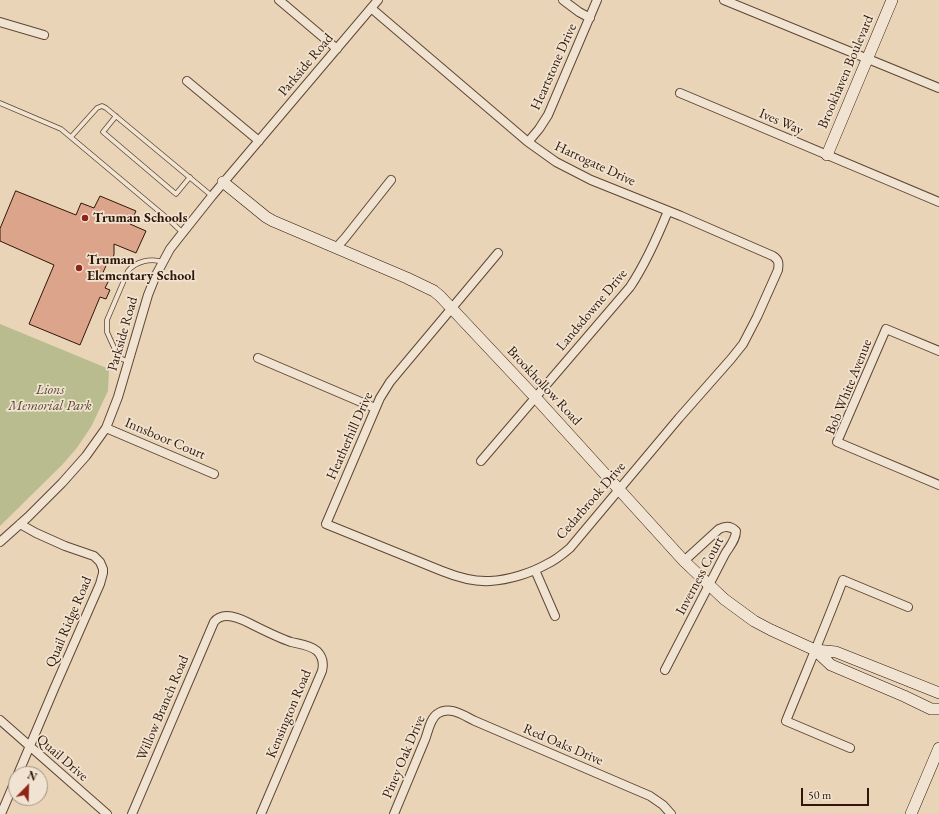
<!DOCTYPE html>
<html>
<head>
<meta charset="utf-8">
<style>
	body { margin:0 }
	#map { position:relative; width:939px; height:814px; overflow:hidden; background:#e9d4b8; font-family:"EB Garamond",serif }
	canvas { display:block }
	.north { position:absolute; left:8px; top:766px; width:40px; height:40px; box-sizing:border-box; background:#f1e3d1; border:1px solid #a49180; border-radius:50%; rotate:23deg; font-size:11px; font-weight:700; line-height:16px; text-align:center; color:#301707 }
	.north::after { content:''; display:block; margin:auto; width:14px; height:18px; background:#8f2418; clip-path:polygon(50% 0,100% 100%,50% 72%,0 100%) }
	.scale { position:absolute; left:801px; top:788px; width:68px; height:18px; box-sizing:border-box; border:2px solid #301707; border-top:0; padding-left:5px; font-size:12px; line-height:14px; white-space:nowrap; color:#301707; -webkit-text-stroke:3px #f1e3d1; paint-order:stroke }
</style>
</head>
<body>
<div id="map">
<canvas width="939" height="814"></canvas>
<div class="north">N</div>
<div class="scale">50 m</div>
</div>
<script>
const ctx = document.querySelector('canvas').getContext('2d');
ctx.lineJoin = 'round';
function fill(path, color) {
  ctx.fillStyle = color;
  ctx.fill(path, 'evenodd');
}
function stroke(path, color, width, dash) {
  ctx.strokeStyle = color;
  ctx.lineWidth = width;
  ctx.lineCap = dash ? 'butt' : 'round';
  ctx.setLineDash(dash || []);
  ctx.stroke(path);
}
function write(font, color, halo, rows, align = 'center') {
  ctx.font = font + ' "EB Garamond",serif';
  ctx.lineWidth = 3.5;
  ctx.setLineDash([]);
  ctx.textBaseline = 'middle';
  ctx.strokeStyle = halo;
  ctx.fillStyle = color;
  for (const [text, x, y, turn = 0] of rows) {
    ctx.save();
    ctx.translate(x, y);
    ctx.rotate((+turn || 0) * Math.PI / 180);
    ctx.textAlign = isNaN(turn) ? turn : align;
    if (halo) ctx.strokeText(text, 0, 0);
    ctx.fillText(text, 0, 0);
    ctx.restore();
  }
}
fill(new Path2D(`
	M0,324l109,45 -1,22 -17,36 -15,22 -14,16 -62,61z`), '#b8bc8e');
const building = new Path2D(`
	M16,191l60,24 5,-12 13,5 6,-12 36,15 -6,13 16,7 -10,22 -22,-9v11l-2,3 -3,1 -8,18 8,3 -4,8 5,2 -4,9 -6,-2 -20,48 -51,-21 25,-59 -54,-24v-12z`);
fill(building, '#dca48a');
stroke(building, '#301707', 1);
const lane = new Path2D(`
	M0,103l61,26 106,89 15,14
	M116,116l-13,16 73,62 14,-17
	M71,137l26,-29 5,-2 4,2 106,88
	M129,362l-7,-3 -5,-5 -10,-22v-12l21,-49c8,-10 23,-13 35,-9`);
const street = new Path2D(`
	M279,0l58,49
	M563,0l16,12 11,6
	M724,0l215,88
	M371,8l157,134 28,20 35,18 90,36 92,40c6,4 6,7 5,14l-21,47 -14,27 -12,15 -52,59 -109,130c-7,6 -14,12 -23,16 -16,9 -38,16 -57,17 -16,1 -33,-4 -48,-10l-116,-47 54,-126 10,-16 10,-12 98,-117
	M0,22l44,13
	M187,81l72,60
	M680,93l259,109
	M528,142l11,-13 9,-14 49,-115
	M336,248l9,-10 46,-58
	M939,351l-53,-22 -49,113 102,43
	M258,358l117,50
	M106,428l108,46
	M481,461l149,-174c16,-24 27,-49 38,-76
	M0,542l28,-25 34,-34 24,-27 20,-28 12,-31 30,-102 8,-20 14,-26 7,-9 35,-44 166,-196
	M535,570l20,46
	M665,670l60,-116c4,-7 11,-14 11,-23 -5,-5 -11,-5 -17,-2l-35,32
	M0,720l107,94
	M850,748l-64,-27c19,-47 39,-93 57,-141l65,27
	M18,774l36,-85 46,-105 3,-11v-4l-3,-7 -6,-6 -29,-10 -29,-13 -16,-9
	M1,814l15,-35
	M132,814l82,-192c3,-4 8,-6 13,-6 10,0 18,5 26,9 12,6 26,13 38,17 8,2 19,3 26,9 6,6 7,12 5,20l-61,143
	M394,814c10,-24 20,-48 30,-72 4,-8 5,-22 13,-28 13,-9 27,2 38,7l175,75 13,9 8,9`);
const secondary = new Path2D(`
	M827,155l65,-155
	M223,182l43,35 7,4 134,57 27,13 6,5 95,101 149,164 40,38 30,22 17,9 44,20 16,15 73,31 27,13h8
	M815,650l21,2 103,41
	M911,814l28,-66`);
stroke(lane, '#5e4633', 5.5);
stroke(street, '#5e4633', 10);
stroke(secondary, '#301707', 12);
stroke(lane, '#f1e3d1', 4);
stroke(street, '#f1e3d1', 8);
stroke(secondary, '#f1e3d1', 11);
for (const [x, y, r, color] of [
	[85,218,4,"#8f2418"],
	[79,268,4,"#8f2418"]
]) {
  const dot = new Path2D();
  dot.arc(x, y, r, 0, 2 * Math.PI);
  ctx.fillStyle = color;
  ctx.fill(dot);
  stroke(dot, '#f1e3d1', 1.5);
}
write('14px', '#301707', '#f1e3d1', [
	["Parkside Road",306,65,-50],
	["Heartstone Drive",554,67,-66],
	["Brookhaven Boulevard",846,72,-67],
	["Ives Way",781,122,23],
	["Harrogate Drive",595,164,25],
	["Landsdowne Drive",592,310,-50],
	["Parkside Road",123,334,-74],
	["Brookhollow Road",544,386,47],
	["Bob White Avenue",849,387,-68],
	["Heatherhill Drive",350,436,-66],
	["Innsboor Court",165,439,23],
	["Cedarbrook Drive",591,501,-49],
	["Inverness Court",700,576,-62],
	["Quail Ridge Road",69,622,-67],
	["Willow Branch Road",163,708,-67],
	["Kensington Road",289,714,-67],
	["Red Oaks Drive",563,745,23],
	["Piney Oak Drive",404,757,-67],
	["Quail Drive",62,758,41]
]);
write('bold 14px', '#301707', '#f1e3d1', [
	["Truman Schools",93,218],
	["Truman",87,260],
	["Elementary School",87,276]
], 'left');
write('italic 14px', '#594930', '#f1e3d1', [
	["Lions",50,390],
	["Memorial Park",50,406]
]);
</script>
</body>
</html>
